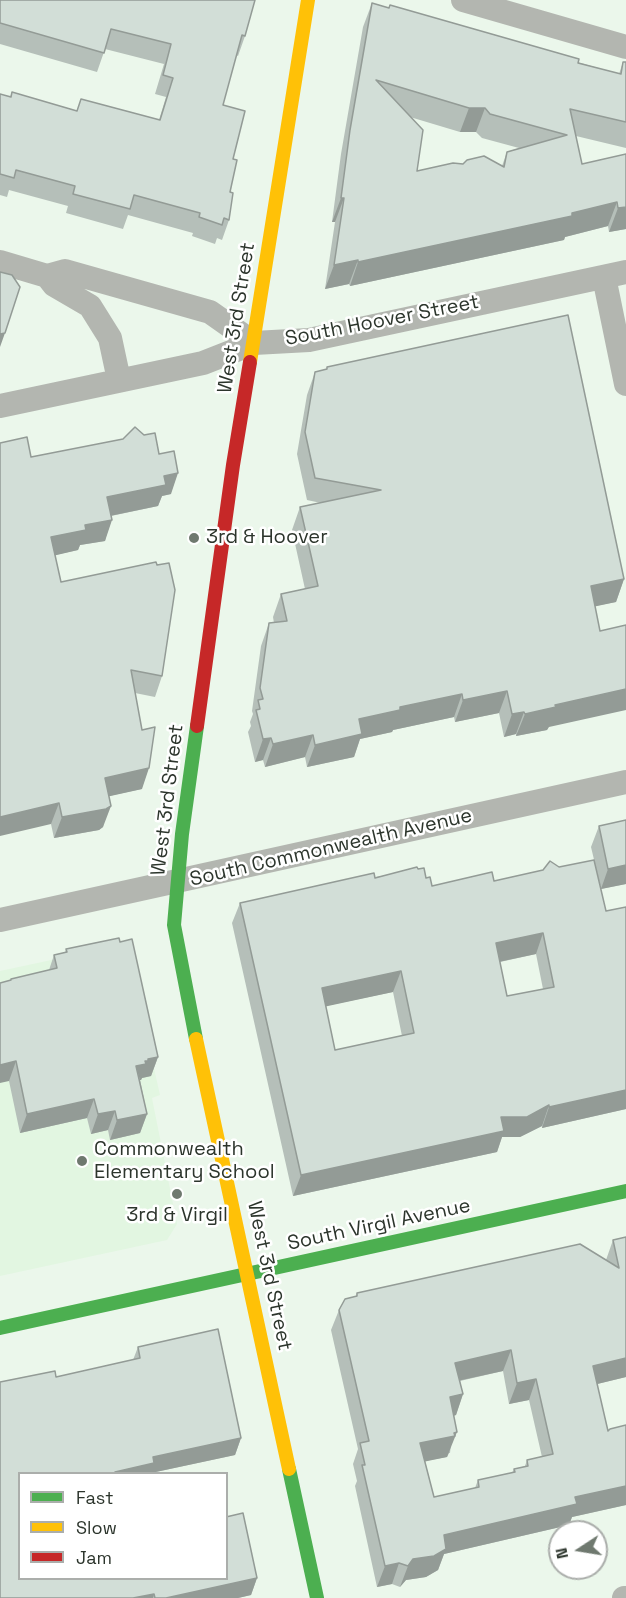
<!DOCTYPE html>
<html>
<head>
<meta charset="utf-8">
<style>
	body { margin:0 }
	#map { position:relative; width:626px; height:1598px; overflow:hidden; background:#ebf7eb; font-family:"Space Grotesk",sans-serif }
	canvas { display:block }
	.legend { position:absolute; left:18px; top:1472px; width:210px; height:108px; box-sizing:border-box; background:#fff; border:2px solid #abaeab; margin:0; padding:8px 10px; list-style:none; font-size:18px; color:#2c352c }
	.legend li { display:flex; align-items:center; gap:12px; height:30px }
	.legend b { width:30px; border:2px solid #abaeab }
	.north { position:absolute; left:548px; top:1520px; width:60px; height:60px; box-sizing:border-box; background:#fff; border:2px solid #abaeab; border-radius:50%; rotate:258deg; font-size:16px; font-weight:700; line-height:24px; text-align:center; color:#2c352c }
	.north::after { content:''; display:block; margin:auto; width:21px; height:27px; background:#6f796f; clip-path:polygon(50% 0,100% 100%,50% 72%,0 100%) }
</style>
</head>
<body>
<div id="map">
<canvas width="626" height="1598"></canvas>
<ul class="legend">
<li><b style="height:8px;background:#4caf50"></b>Fast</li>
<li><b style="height:8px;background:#ffc107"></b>Slow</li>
<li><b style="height:8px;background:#c62828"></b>Jam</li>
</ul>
<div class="north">N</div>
</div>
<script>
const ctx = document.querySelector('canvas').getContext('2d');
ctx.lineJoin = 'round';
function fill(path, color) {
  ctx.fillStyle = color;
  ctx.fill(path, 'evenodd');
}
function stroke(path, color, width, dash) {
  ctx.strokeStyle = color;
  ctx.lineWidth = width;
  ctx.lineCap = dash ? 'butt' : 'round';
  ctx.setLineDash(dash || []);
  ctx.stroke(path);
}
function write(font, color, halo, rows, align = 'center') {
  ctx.font = font + ' "Space Grotesk",sans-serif';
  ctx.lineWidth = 5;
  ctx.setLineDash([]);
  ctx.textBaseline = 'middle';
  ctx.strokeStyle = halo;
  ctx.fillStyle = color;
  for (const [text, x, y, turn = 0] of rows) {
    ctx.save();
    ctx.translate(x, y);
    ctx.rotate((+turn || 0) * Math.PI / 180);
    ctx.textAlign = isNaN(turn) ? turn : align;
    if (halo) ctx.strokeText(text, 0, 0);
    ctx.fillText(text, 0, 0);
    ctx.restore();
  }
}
fill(new Path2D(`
	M126,944l34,151 -8,3 25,126 -10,16 -167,36v-305z`), '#e2f6e1');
stroke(new Path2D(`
	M463,0l163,47
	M0,262l47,14
	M47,276l18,-5 145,41 44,31
	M47,276l7,9 36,21 20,32 9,42
	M604,277l22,107
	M0,406l203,-43 51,-20 55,-3 317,-68
	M0,920l626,-138
	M624,1598h2`), '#b3b6b0', 24);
stroke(new Path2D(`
	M196,1039l-22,-114 8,-91 15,-108
	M0,1328l626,-137
	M289,1469l28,129`), '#4caf50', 14);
stroke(new Path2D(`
	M250,362l58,-362
	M196,1039l93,430`), '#ffc107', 14);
stroke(new Path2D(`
	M197,726l36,-261 17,-103`), '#c62828', 14);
fill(new Path2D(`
	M0,0l245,36 -7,20 -2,-1 -13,50 10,54 -4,61 -7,20 -5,-2 -2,6 -23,-8 1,-3 -65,-18 -5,14 -57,-16 2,-7 -59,-16 -2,7 -7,-2v-101l10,3 2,-5 65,19 4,-12 78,21 7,-23 -11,-3 9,-30 -59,-15 -8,23 -97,-28z
	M372,3l247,71 4,-12h3v86l-50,-12 6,28 44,-10v75l-17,3 -1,-6 -43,11 -1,3 -214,46 -1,-2 -24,5 10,-67h-3l9,-68 22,-127zM410,117l50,15h16l6,6 37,10 -12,4 -5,14 -39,-2 -46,7z
	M327,367l297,212 -8,23 -21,4 -48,124 -31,6v-2l-12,3 -5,-24 -44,9 -1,-5 -61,13 -1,2 -32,7 -6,18 -47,10 -2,-10 -40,10 -2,-7 -8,2 -7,-30 3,-6 -1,-4 3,-8 -1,-3 9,-65 8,-23h5l-1,-6 8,-23 24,-5 -13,-59 8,-23 21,-4 -14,-3 -10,-46 10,-59 8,-23 11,-2z
	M159,454l12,40 -9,2 -4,10 -47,10 -6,25 -25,4 -2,5 -23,5 6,27 101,94 -7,21 -20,-4 7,96 -33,7 -6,31 -4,3 -45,8 -3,-14 -20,-367z
	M626,820v64l-25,5 -10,-42 8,-21z
	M418,869l8,9 6,8 62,-5 112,30 20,-4v202l-84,19v-2l-22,11h-18l-5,15 -204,44 -61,-273 8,-20zM536,954l7,35 -36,7 -7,-34zM393,992l9,44 -67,14 -10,-44z
	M66,949l92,108 -7,19 -9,2 -1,2h-1l7,34 -7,19 -30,7 -2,-10 -17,4 -4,-16 -67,15 -11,-52 1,-100 1,-2 38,-9 5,-15 11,-2z
	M626,1237v140l-29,7 11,47 18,-6v80l-54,12 -3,8 -125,29 -6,16 -12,7 -20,3 -6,7 -8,-3 -15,3 -22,-101 2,-5 -4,-17 5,-15 -27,-119 8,-20 17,-14 1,-3 249,-33 7,-20zM503,1371l6,33 20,-4 13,57 -15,3 -2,6 -11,3 -2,4 -34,7 -3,8 -41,9 -9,-36 22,-4 2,-4h1l4,-37 2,-1 7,-21 -3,-13z
	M218,1329l23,109 -6,17 -84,18h-131v105h206v-61l17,-4 14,65 -6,17 -13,3h-238v-216l55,-11 1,6 77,-17 5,-13z`), '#b5bfb9');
fill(new Path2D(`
	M469,108h16l-9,24h-16z
	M341,198h3l-9,24h-3z
	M617,202l-9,24 -43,11 -1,3 -214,46 8,-24z
	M626,207v22l-17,3 9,-24z
	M358,260l-9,24 -24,5 9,-24z
	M5,333l-5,14v-13z
	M178,473l-7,21 -9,2 -4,10 -58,12 7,-21 57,-21z
	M112,520l-7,21 -25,4 -2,5 -34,8 7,-21 34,-12z
	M624,579l-8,23 -33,7 8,-23z
	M626,689v21l-77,17 -2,3 -31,6 9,-22 30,-9z
	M507,691l-8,22 -44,9 8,-22z
	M462,694l-8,23 -61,13 -1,2 -32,7 -6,18 -47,10 8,-22 44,-26 41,-12z
	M524,712l-8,22 -12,3 8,-23z
	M313,735l-8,22 -40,10 8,-23z
	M271,738l-8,22 -8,2 8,-23z
	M149,768l-7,21 -45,10 8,-21z
	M59,803l-8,21 -51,12v-19z
	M111,806l-8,21 -4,3 -45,8 8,-21z
	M626,865v19l-25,5 7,-20z
	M543,933l-7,21 -47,10 7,-21z
	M401,971l-8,21 -79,17 8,-21z
	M158,1057l-7,19 -9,2 -1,2h-1l-4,-14 12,-7z
	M16,1061l-7,20 -9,2v-18z
	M626,1090v19l-84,19 7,-21z
	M94,1099l-7,19 -67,15 7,-19z
	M549,1105l-7,21 -22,11h-18l-5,15 -204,44 8,-21 200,-58z
	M115,1111l-7,19 -17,4 7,-20z
	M147,1114l-7,19 -30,7 7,-20z
	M511,1350l-8,21 -55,12 7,-20z
	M626,1358v19l-41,10 8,-21z
	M536,1379l-7,21 -20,4 8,-21z
	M463,1394l-7,21 -14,3 8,-21z
	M457,1432l-10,25 -34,7 7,-21z
	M241,1438l-6,17 -84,18h-37l1,-1 38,-15z
	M626,1486v19l-54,12 -3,8 -125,29 -6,16 -12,7 -20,3 -6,7 8,-21 5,-7 31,-24 131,-38z
	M399,1563l-7,21 -15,3 8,-21z
	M257,1578l-6,17 -13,3h-72z
	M154,1594l-1,4h-20z`), '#939b96');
const building = new Path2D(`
	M0,0h255l-10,36 -3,-1 -19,70 22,6 -12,48 4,1 -7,32 3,1 -4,27 -5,-2 -2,7 -23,-8 1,-4 -66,-18 -4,14 -57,-15 2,-8 -59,-16 -2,8 -14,-4v-80l11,3 1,-5 65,19 4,-12 79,21 13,-42 -10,-3 8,-31 -60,-15 -7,24 -104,-30z
	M372,3l17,5 1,-3 189,54 -1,4 43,11 2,-12h3v60l-56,-13 12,55 44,-10v53l-8,1 -1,-6 -45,11v3l-214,46v-2l-24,5 10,-67h-3l9,-68zM376,80l93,28h16l5,6 77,21 -60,17 -3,15 -20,-11 -17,4 -4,4 -10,-1 -36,8 6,-41z
	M0,272l12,3 8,12 -15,46 -5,1z
	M568,315l56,264 -33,7 9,45 26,-6v64l-71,16 1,2 -31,7 -1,-2 -12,2 -5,-23 -44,9 -1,-6 -62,13v3l-41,9 3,15 -47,11 -2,-10 -40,9 -2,-6 -8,1 -7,-29 4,-1 -2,-9 5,-1 -3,-11 9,-65 18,-2 -6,-27 37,-8 -18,-79 81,-17 -66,-12 -10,-46 10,-60 12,-3v-2z
	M135,427l9,8 11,-2 4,21 15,-3 4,22 -14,3 2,9 -59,12 5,23 -27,5 1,5 -35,7 10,45 95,-20 1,3 12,-2 6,27 -13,86 -31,-6 11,60 13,-3 -6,41 -44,10 6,28 -5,3 -44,8 -3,-14 -59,14v-374l27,-6 4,20 92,-18z
	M626,820v45l-18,4 -9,-43z
	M594,860l12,51 20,-4v183l-77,17v-2l-22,12h-26l3,14 -203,44 -61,-272 134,-30 1,5 42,-11 1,2 6,-1 2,10 4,-1 2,9 60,-14 2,9 49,-11 7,-9 9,6zM543,933l11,54 -47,9 -11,-53zM401,971l13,62 -79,17 -13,-62z
	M119,938l1,4 12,-3 26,118 -10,2v2h-3l1,3 -10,2 11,48 -30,6 -2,-9 -17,3 -4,-15 -67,15 -11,-53 -16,4v-82l11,-3v-1l46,-11 -3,-13 13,-3 -1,-3z
	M626,1237v121l-33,8 15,65 2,-2 16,-4v61l-51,11 2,7 -133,31 2,14 -12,7 -21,3 -5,7 -9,-3 -14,3 -23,-101h3l-5,-22 9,-2 -30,-131 6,-11 12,-3v-3l223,-49 39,24 -6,-28zM511,1350l6,33 19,-4 17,75 -26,6 1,6 -14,3 1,3 -37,8 1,7 -45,10 -14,-54 35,-7 -1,-3 3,-1 -7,-35 13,-3 -8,-31z
	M218,1329l23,109 -88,19 1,6 -39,9v1h-95v105h206v-61l17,-4 14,65 -91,20h-11l-1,-4 -21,4h-133v-216l55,-11 1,6 84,-19 -2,-11z`);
fill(building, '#d2ded7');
stroke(building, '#939b96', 1.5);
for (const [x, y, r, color] of [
	[194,538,6,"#6f796f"],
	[82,1161,6,"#6f796f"],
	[177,1194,6,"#6f796f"]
]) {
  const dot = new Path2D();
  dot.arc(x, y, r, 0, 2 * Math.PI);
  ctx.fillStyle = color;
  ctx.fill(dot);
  stroke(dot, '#fff', 2);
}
write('20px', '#2c352c', '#fff', [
	["West 3rd Street",237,318,-81],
	["South Hoover Street",382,321,-11],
	["West 3rd Street",168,800,-83],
	["South Commonwealth Avenue",331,848,-13],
	["South Virgil Avenue",379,1225,-12],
	["West 3rd Street",269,1276,78]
]);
write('20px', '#2c352c', '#fff', [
	["3rd & Hoover",206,538],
	["Commonwealth",94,1150],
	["Elementary School",94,1173],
	["3rd & Virgil",177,1216,"center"]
], 'left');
</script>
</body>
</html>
